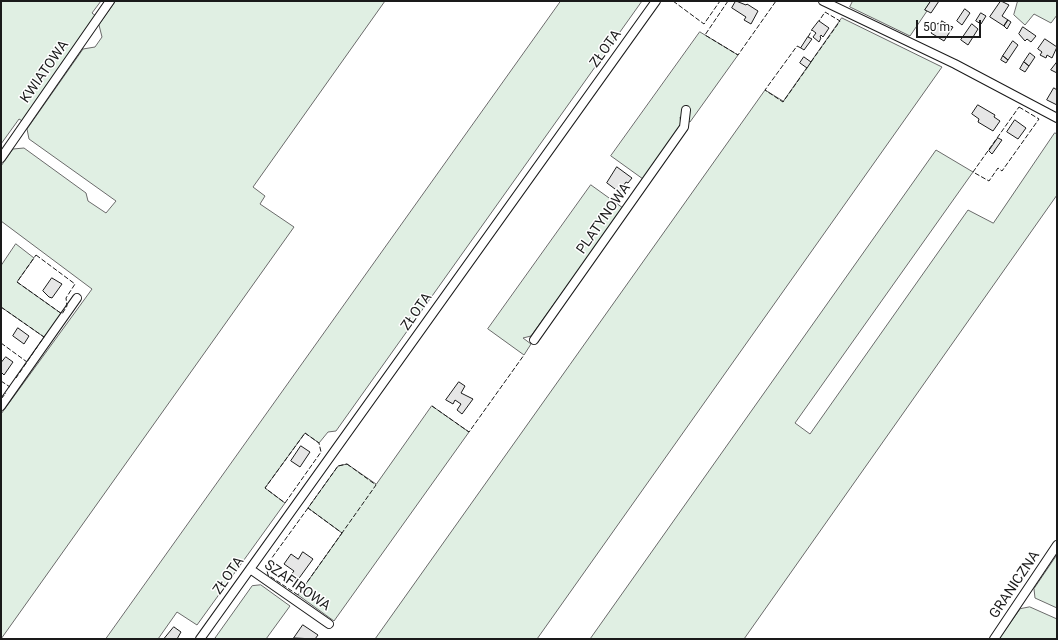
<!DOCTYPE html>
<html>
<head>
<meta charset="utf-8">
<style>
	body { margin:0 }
	#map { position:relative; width:1058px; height:640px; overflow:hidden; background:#fff; font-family:Roboto,sans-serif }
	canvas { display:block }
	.frame { position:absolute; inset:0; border:2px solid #1a1a1a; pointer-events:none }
	.scale { position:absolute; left:916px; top:20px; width:65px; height:18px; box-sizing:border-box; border:2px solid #1a1a1a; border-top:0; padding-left:5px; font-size:12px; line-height:14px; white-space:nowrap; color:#1a1a1a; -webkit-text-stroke:3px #fff; paint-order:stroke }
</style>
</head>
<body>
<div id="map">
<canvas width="1058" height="640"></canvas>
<div class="frame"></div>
<div class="scale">50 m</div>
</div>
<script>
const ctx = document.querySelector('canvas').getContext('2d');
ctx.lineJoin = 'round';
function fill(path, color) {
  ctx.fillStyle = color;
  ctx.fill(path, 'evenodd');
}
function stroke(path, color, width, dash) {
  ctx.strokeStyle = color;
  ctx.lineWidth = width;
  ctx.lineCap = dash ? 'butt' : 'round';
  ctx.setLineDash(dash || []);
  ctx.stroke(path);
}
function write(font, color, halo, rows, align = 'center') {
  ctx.font = font + ' Roboto,sans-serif';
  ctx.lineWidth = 3;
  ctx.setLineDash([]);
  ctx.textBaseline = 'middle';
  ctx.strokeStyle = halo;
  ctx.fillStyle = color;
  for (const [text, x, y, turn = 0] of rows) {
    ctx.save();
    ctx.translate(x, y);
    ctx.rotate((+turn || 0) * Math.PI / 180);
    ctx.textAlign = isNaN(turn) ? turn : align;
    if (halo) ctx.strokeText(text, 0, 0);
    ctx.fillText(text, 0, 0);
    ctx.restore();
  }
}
const green = new Path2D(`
	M1,1h100l-9,12 5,4 -73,105 -5,-3 -18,25z
	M116,1h269l-132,186 12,9 -5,8 34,23 -293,412v-225l91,-125 -91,-68v-55l12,-17 11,-1 62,45 2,8 18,12 10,-12 -87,-62 -2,-10 56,-80 12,-2 7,-10 -3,-12z
	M561,1h81l-306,430 -8,1 -9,11 -14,-10 -40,55 20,15 -88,122 -20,-13 -19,27h-52z
	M853,1h78l-6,9 2,1 -17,25 -60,-29z
	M1018,1h39v14l-6,8 -17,-9 -9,11 -11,-10z
	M842,18l100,49 -405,572h-162l390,-549 18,11z
	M700,32l38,23 -48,67 -10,-5 1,9 -38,53 -32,-23z
	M1055,133l2,1v61l-313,444h-154l346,-489 37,22 -178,251 15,11 158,-224 25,13z
	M591,185l32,23 -92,128 -8,2 8,6 -7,11 -36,-26z
	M16,244l18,14 -17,24 45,32 -18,23 -43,-30v-41z
	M432,406l37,26 -135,189 -36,-26 44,-62 -34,-25 30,-42 9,-2 29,20z
	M1057,555v53l-22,-10 -1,-9z
	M261,585l29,21 -24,33h-49l-2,-1 37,-52z
	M1030,607l27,12v20h-58l21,-30z`);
fill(green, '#e0efe3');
stroke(green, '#6a6a6a', 1);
const building = new Path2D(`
	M736,1l10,4 1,-1 11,7 -7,13 -7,-4 2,-3 -14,-9z
	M931,1h8l-8,12 -6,-3z
	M1001,1l8,4 -7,11 6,4 -4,6 -14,-9z
	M965,9l5,4 -8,12 -5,-4z
	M981,13l5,3 -5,8 -5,-3z
	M1008,20l3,2 -4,7 -3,-3z
	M819,21l10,7 -6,9 -2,-2 -1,2 1,1 -2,4 -6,-5 3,-4 -4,-3z
	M942,21l5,3 -2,3 3,2 2,-3 3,1 -9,14 -13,-8 7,-10 2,1z
	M972,24l6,5 -10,16 -7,-5z
	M1023,27l13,9 -5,6 -4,-3 -2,2 -6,-7z
	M808,37l4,2 -8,11 -3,-2z
	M1045,39l12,8 -5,11 -5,-3 -1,3 -6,-3 2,-3 -4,-3z
	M1013,41l5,4 -10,15 -5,-4z
	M1030,53l5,4 -6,9 -5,-4z
	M1003,56l5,4 -2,3 -5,-3z
	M804,57l7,5 -4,6 -7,-5z
	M1024,62l5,4 -4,6 -5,-3z
	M1057,62v11l-6,-3z
	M1054,88l3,2v15l-10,-5z
	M978,105l17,10 -1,2 6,4 -7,10 -15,-9 1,-3 -7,-5z
	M1015,120l11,8 -8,11 -11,-7z
	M998,138l4,2 -10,14 -3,-3z
	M617,167l15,11 -4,5 -2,-1 -7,10 -12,-9z
	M52,278l10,6 -10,14 -3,-1 -6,-6z
	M18,328l11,8 -5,8 -11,-8z
	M6,357l7,5 -9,13 -3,-3v-9z
	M459,382l6,4 -4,7 12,6 -11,15 -5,-4 4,-6 -6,-4 -2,4 -7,-4z
	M301,446l9,6 -10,15 -9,-6z
	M303,552l10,7 -16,22 -7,-5 4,-5 -10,-7 7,-10 7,5z
	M303,625l15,10 -3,4 -21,-1z
	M174,627l7,5 -4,7h-13z`);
fill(building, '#e6e6e6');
stroke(building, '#1a1a1a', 1);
const street = new Path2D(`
	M823,1l132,63 102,54
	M1,158l109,-157
	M534,340l150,-213 2,-17
	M1,406l76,-108
	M250,569l79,55
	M200,639l456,-638
	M994,639l63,-94`);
stroke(street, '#1a1a1a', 10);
stroke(street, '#fff', 8);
stroke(new Path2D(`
	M673,1l31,23 16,-23
	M728,1l-23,34 33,20 38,-54
	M808,37l4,-7
	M801,48l-4,-2 -32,44 18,12 24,-34
	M811,62l29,-41 -15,-9 -6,9
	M1019,107l20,12 -37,52 -4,-3 -9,13 -16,-9z
	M36,255l39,29 -9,14 1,8 -5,8 -45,-32z
	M1,307l43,30 -28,41
	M1,343l26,19
	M1,381l9,6
	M1,399l5,-6
	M432,406l37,26 55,-77
	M305,433l14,10 2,9 -36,51 -20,-15z
	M347,464l29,21 -34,48 -34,-25 30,-42z
	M308,508l-42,58 2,9 30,20 44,-62
	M214,639l1,-1 2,1`), '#1a1a1a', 1, [5, 2]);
write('14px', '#1a1a1a', '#fff', [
	["ZŁOTA",606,49,-54],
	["KWIATOWA",45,72,-55],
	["PLATYNOWA",604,219,-55],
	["ZŁOTA",417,312,-55],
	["ZŁOTA",229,576,-55],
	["GRANICZNA",1015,585,-56],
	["SZAFIROWA",297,586,35]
]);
</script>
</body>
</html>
